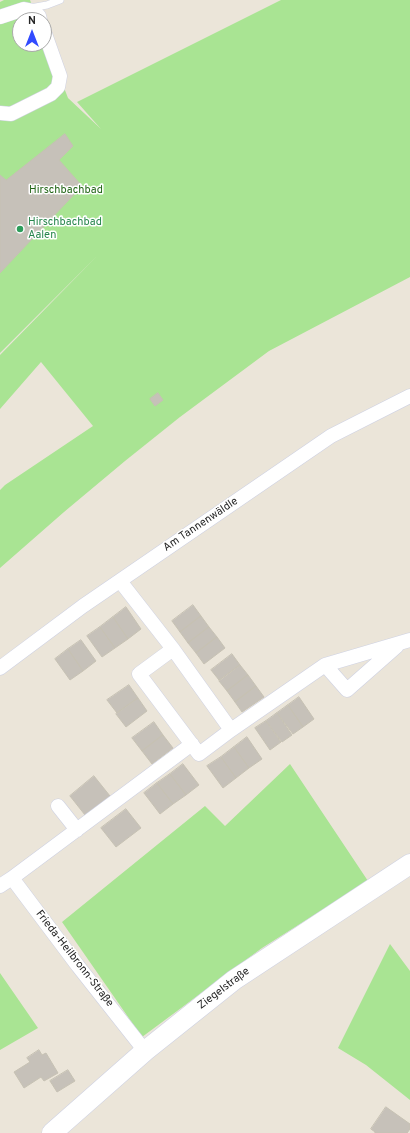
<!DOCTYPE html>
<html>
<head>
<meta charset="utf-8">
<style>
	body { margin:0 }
	#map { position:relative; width:410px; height:1133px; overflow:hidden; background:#ebe5d9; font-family:Overpass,sans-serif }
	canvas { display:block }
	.north { position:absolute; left:12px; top:12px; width:40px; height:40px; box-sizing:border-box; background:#fff; border:1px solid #a9a9a9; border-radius:50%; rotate:0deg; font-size:11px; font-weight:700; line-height:16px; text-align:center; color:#282828 }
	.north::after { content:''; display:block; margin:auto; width:14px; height:18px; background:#324bff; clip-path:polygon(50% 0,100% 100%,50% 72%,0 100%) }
</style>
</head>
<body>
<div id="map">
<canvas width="410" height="1133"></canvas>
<div class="north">N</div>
</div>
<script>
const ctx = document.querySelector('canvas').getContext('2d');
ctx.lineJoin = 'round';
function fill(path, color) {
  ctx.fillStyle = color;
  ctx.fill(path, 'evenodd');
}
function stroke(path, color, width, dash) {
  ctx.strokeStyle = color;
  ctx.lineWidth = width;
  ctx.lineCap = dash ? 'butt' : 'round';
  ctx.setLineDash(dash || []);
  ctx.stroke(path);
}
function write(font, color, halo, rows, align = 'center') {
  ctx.font = font + ' Overpass,sans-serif';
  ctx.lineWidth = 3;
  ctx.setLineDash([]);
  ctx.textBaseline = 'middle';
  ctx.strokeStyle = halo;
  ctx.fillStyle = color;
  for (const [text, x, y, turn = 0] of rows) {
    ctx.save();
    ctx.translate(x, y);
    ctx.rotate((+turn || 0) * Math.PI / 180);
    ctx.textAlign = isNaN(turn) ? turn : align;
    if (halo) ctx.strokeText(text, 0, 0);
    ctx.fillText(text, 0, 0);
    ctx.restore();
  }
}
fill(new Path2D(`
	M4,0h26l8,20h-18v24h24v-8l24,62 33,31 -24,-27 204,-102h129v277l-141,74 -89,66 -55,44 -61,51 -64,56v-78l5,-5 88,-59 -52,-64 -41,47v-54l97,-99 -97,97v-351z
	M290,764l78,117 -106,67 -120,89 -80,-115 143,-116 20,20z
	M390,944l20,27v129l-44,-35 -28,-17z
	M0,973l38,55 -38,22z`), '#a9e493');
const building = new Path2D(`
	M65,134l8,12 -14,14 23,26 -82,87v-98l6,5z
	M158,393l5,7 -8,6 -5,-7z
	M193,605l8,11 -21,16 -8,-11z
	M126,607l15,22 -13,10 -15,-22z
	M201,616l8,11 -21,16 -8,-11z
	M113,617l15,22 -13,9 -15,-21z
	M100,627l15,21 -13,9 -15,-21z
	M209,627l8,10 -21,16 -8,-10z
	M217,637l8,11 -21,16 -8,-11z
	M81,640l15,21 -13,10 -15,-22z
	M68,649l15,22 -13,9 -15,-21z
	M232,654l8,11 -21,15 -8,-10z
	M240,665l8,10 -21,16 -8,-10z
	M248,675l8,11 -21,16 -8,-11z
	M129,685l9,13 -21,15 -10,-13z
	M256,686l8,11 -22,15 -7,-10z
	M299,697l15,22 -11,8 -15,-22z
	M138,698l9,13 -21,16 -10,-13z
	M288,705l15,22 -10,7 -16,-21z
	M277,713l15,22 -10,7 -16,-21z
	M266,721l15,21 -11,8 -15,-22z
	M154,722l9,13 -21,16 -10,-13z
	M163,735l10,13 -21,16 -10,-13z
	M247,737l15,22 -13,9 -15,-21z
	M234,747l15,21 -13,10 -15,-21z
	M221,757l15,21 -13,10 -16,-22z
	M183,764l16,21 -13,10 -16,-21z
	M170,774l16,21 -13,9 -16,-21z
	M94,776l16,20 -25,19 -15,-19z
	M157,783l16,21 -13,10 -16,-21z
	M126,809l15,19 -25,19 -15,-19z
	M39,1050l3,5 4,-2 12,20 -14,8 -3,-4 -17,11 -10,-16 16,-10 -3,-4z
	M68,1070l7,11 -18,11 -7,-11z
	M386,1107l24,17v5l-3,4h-32v-1l-4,-3z`);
fill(building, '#c6c1b9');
stroke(building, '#c6c1b3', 1);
const lane = new Path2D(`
	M30,8l17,-3 13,-5`);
const street = new Path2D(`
	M0,17l24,-8 10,2 5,5 1,4
	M0,113l11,1 40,-20 7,-7 2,-11 -16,-45
	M120,581l53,68 58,81 -32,24 -60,-80 34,-25
	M325,665l22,25 50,-44
	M0,668l83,-62 248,-170 79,-40
	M231,730l94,-65 85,-25
	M58,806l19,24
	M12,878l180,-134
	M0,886l12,-8 66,88 67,85`);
const secondary = new Path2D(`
	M52,1133l93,-82 89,-71 176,-116`);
stroke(lane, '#ced1e2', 8);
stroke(street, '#ced1e2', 15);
stroke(secondary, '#ced1e2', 21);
stroke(lane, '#fff', 7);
stroke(street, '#fff', 14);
stroke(secondary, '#fff', 20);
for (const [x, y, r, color] of [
	[20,229,4,"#2e9e5b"]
]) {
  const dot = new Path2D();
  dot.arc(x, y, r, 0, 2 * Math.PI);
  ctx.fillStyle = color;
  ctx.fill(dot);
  stroke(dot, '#fff', 1.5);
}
write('11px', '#226617', '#fff', [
	["Hirschbachbad",66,191]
]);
write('11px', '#27864d', '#fff', [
	["Hirschbachbad",28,223],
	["Aalen",28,236]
], 'left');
write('11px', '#282828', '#fff', [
	["Am Tannenwäldle",201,525,-34],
	["Frieda-Heilbronn-Straße",74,959,52],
	["Ziegelstraße",224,989,-37]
]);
</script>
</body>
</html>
